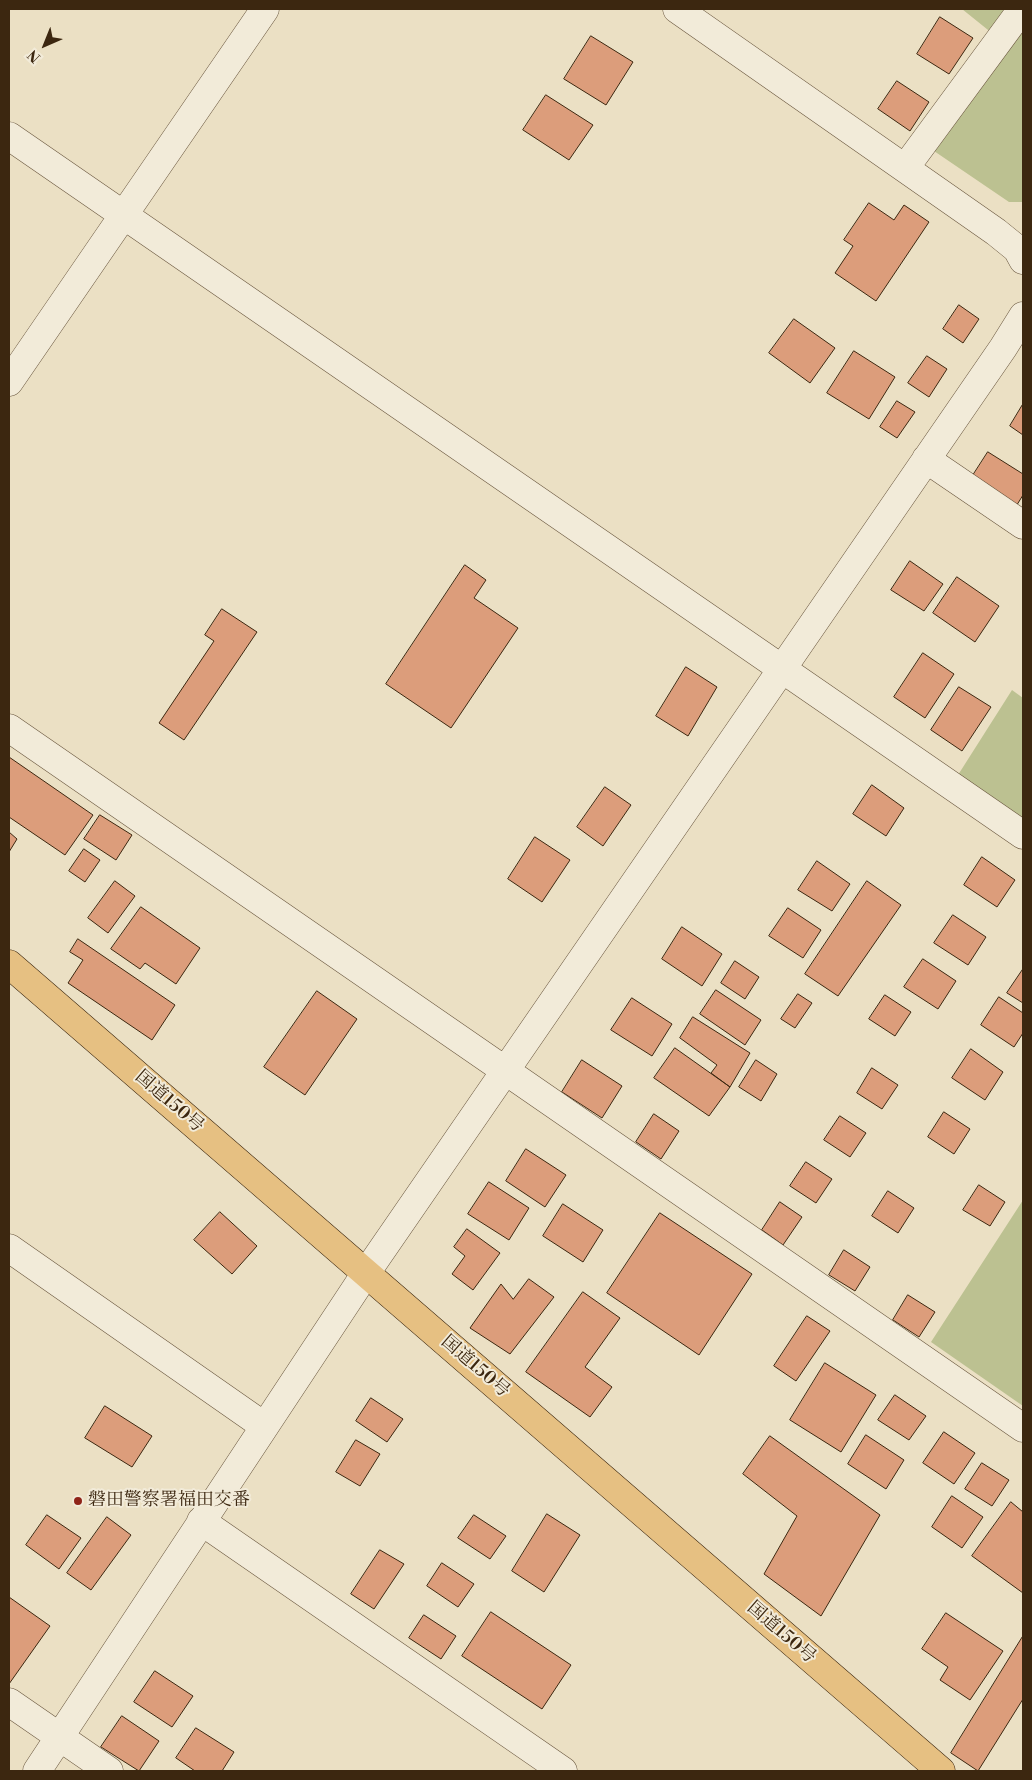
<!DOCTYPE html>
<html>
<head>
<meta charset="utf-8">
<style>
	body { margin:0 }
	#map { position:relative; width:1032px; height:1780px; overflow:hidden; background:#ebe0c4; font-family:"Libre Bodoni",serif }
	canvas { display:block }
	.frame { position:absolute; inset:0; border:10px solid #3c2710; pointer-events:none }
	.north { position:absolute; left:20px; top:20px; width:50px; height:50px; -webkit-text-stroke:4px #f2ebd9; paint-order:stroke; rotate:224deg; font-size:14px; font-weight:700; line-height:20px; text-align:center; color:#3c2710 }
	.north::after { content:''; display:block; margin:auto; width:18px; height:22px; background:#3c2710; clip-path:polygon(50% 0,100% 100%,50% 72%,0 100%) }
</style>
</head>
<body>
<div id="map">
<canvas width="1032" height="1780"></canvas>
<div class="frame"></div>
<div class="north">N</div>
</div>
<script>
const ctx = document.querySelector('canvas').getContext('2d');
ctx.lineJoin = 'round';
function fill(path, color) {
  ctx.fillStyle = color;
  ctx.fill(path, 'evenodd');
}
function stroke(path, color, width, dash) {
  ctx.strokeStyle = color;
  ctx.lineWidth = width;
  ctx.lineCap = dash ? 'butt' : 'round';
  ctx.setLineDash(dash || []);
  ctx.stroke(path);
}
function write(font, color, halo, rows, align = 'center') {
  ctx.font = font + ' "Libre Bodoni","Noto Serif JP",serif';
  ctx.lineWidth = 4;
  ctx.setLineDash([]);
  ctx.textBaseline = 'middle';
  ctx.strokeStyle = halo;
  ctx.fillStyle = color;
  for (const [text, x, y, turn = 0] of rows) {
    ctx.save();
    ctx.translate(x, y);
    ctx.rotate((+turn || 0) * Math.PI / 180);
    ctx.textAlign = isNaN(turn) ? turn : align;
    if (halo) ctx.strokeText(text, 0, 0);
    ctx.fillText(text, 0, 0);
    ctx.restore();
  }
}
fill(new Path2D(`
	M962,9h61v193h-14l-75,-51 64,-113z
	M1012,690l11,8v137l-72,-49z
	M1023,1200v206l-92,-64z`), '#bcc191');
const building = new Path2D(`
	M940,17l33,21 -24,36 -32,-20z
	M591,36l42,26 -27,43 -42,-26z
	M897,81l32,21 -19,29 -32,-22z
	M546,95l47,30 -24,35 -46,-30z
	M869,203l25,17 10,-15 25,17 -53,79 -41,-28 18,-27 -9,-6z
	M959,305l20,14 -16,24 -20,-14z
	M794,319l41,29 -25,35 -41,-30z
	M854,351l41,26 -26,42 -42,-26z
	M927,356l20,13 -18,28 -21,-14z
	M897,401l18,11 -18,26 -17,-11z
	M1023,404v31l-13,-9z
	M988,452l35,22v21l-8,13 -45,-28z
	M910,561l33,23 -19,27 -33,-21z
	M465,565l21,15 -12,18 44,30 -67,100 -65,-44z
	M957,577l42,29 -24,36 -42,-29z
	M222,609l35,23 -73,108 -25,-17 55,-82 -9,-6z
	M923,653l31,21 -29,44 -31,-21z
	M686,667l31,20 -29,49 -32,-20z
	M959,687l32,20 -29,44 -31,-21z
	M9,757l84,58 -28,40 -56,-38z
	M872,785l32,23 -18,28 -33,-22z
	M605,787l26,18 -28,41 -26,-19z
	M100,815l32,20 -16,25 -32,-21z
	M9,832l8,7 -8,13z
	M535,837l35,23 -28,42 -34,-23z
	M84,849l16,11 -15,22 -16,-11z
	M982,857l33,23 -18,27 -33,-22z
	M817,861l33,23 -18,27 -34,-21z
	M115,881l20,15 -27,37 -20,-15z
	M867,881l34,24 -63,91 -33,-22z
	M141,907l59,41 -24,36 -31,-21 -5,6 -29,-20z
	M788,908l33,22 -18,28 -34,-22z
	M953,915l33,22 -18,28 -34,-22z
	M682,927l40,27 -20,32 -40,-27z
	M78,939l97,66 -23,35 -84,-57 15,-23 -13,-8z
	M923,959l33,22 -18,28 -34,-22z
	M735,961l24,16 -14,22 -24,-16z
	M1023,969v34l-16,-10z
	M716,990l45,30 -16,25 -45,-31z
	M317,991l40,28 -52,76 -41,-28z
	M798,994l14,9 -17,25 -14,-9z
	M885,995l26,17 -16,24 -26,-17z
	M999,997l24,16v20l-9,14 -33,-22z
	M632,998l40,26 -20,32 -41,-26z
	M693,1017l57,36 -20,34 -19,-14 6,-8 -37,-27z
	M675,1048l55,39 -21,29 -55,-38z
	M971,1049l32,23 -18,28 -33,-22z
	M582,1060l40,26 -20,32 -40,-26z
	M756,1060l21,14 -16,27 -22,-14z
	M872,1068l26,17 -16,24 -25,-16z
	M944,1112l26,17 -16,25 -26,-17z
	M654,1114l25,17 -18,28 -25,-17z
	M840,1116l26,17 -16,24 -26,-17z
	M526,1149l40,26 -21,32 -39,-26z
	M806,1162l26,17 -16,24 -26,-17z
	M489,1182l40,26 -20,32 -41,-26z
	M979,1185l26,17 -15,24 -27,-16z
	M888,1191l26,17 -16,25 -26,-17z
	M780,1202l22,15 -19,28 -21,-15z
	M563,1204l40,26 -20,32 -40,-26z
	M220,1212l37,34 -25,28 -38,-34z
	M660,1213l92,61 -53,81 -92,-62z
	M467,1229l33,24 -27,37 -21,-16 13,-18 -11,-9z
	M844,1250l26,17 -15,24 -26,-16z
	M529,1279l25,18 -44,57 -40,-26 31,-44 12,15z
	M583,1292l37,26 -35,49 27,20 -22,30 -64,-45z
	M908,1295l27,17 -16,25 -26,-17z
	M807,1316l23,15 -34,50 -22,-15z
	M825,1363l51,32 -35,57 -51,-32z
	M895,1395l31,21 -17,24 -31,-20z
	M371,1398l32,21 -16,23 -31,-21z
	M105,1406l47,30 -20,31 -47,-29z
	M944,1432l31,21 -21,31 -31,-21z
	M866,1435l38,25 -18,29 -38,-25z
	M770,1436l110,79 -59,101 -57,-42 33,-58 -54,-42z
	M356,1440l24,14 -20,32 -24,-14z
	M982,1463l27,17 -17,26 -27,-17z
	M952,1496l31,21 -21,31 -30,-21z
	M1011,1502l12,10v81l-51,-37z
	M547,1514l33,21 -36,57 -32,-21z
	M47,1515l34,23 -22,31 -33,-24z
	M474,1515l32,21 -16,23 -32,-21z
	M107,1517l24,18 -40,55 -24,-17z
	M380,1550l24,14 -30,45 -23,-15z
	M442,1563l32,21 -16,23 -31,-21z
	M9,1597l41,29 -41,58z
	M491,1612l80,53 -29,44 -80,-53z
	M946,1613l57,38 -33,49 -30,-20 8,-13 -26,-18z
	M424,1615l32,21 -15,23 -32,-21z
	M1023,1636v63l-45,72 -27,-18z
	M155,1671l38,25 -21,31 -38,-25z
	M122,1716l37,25 -20,30 -38,-24z
	M196,1728l38,24 -12,19h-27l-19,-13z`);
fill(building, '#dc9d7b');
stroke(building, '#3c2710', 1);
const minor = new Path2D(`
	M677,9l319,223 21,17 6,11
	M9,136l1014,699
	M905,168l117,-159
	M9,382l256,-373
	M926,459l97,66
	M9,728l1014,700
	M9,1248l255,178
	M201,1521l362,250
	M9,1702l100,69
	M37,1771l329,-498 637,-925 20,-32`);
const highway = new Path2D(`
	M9,964l932,807`);
stroke(minor, '#68553d', 29);
stroke(highway, '#3c2710', 29);
stroke(minor, '#f2ebd9', 28);
stroke(highway, '#e6c082', 28);
for (const [x, y, r, color] of [
	[78,1501,5,"#8f2418"]
]) {
  const dot = new Path2D();
  dot.arc(x, y, r, 0, 2 * Math.PI);
  ctx.fillStyle = color;
  ctx.fill(dot);
  stroke(dot, '#f2ebd9', 2);
}
write('18px', '#3c2710', '#f2ebd9', [
	["国道150号",169,1102,41],
	["国道150号",475,1367,41],
	["国道150号",781,1633,41]
]);
write('18px', '#3c2710', '#f2ebd9', [
	["磐田警察署福田交番",88,1501]
], 'left');
</script>
</body>
</html>
